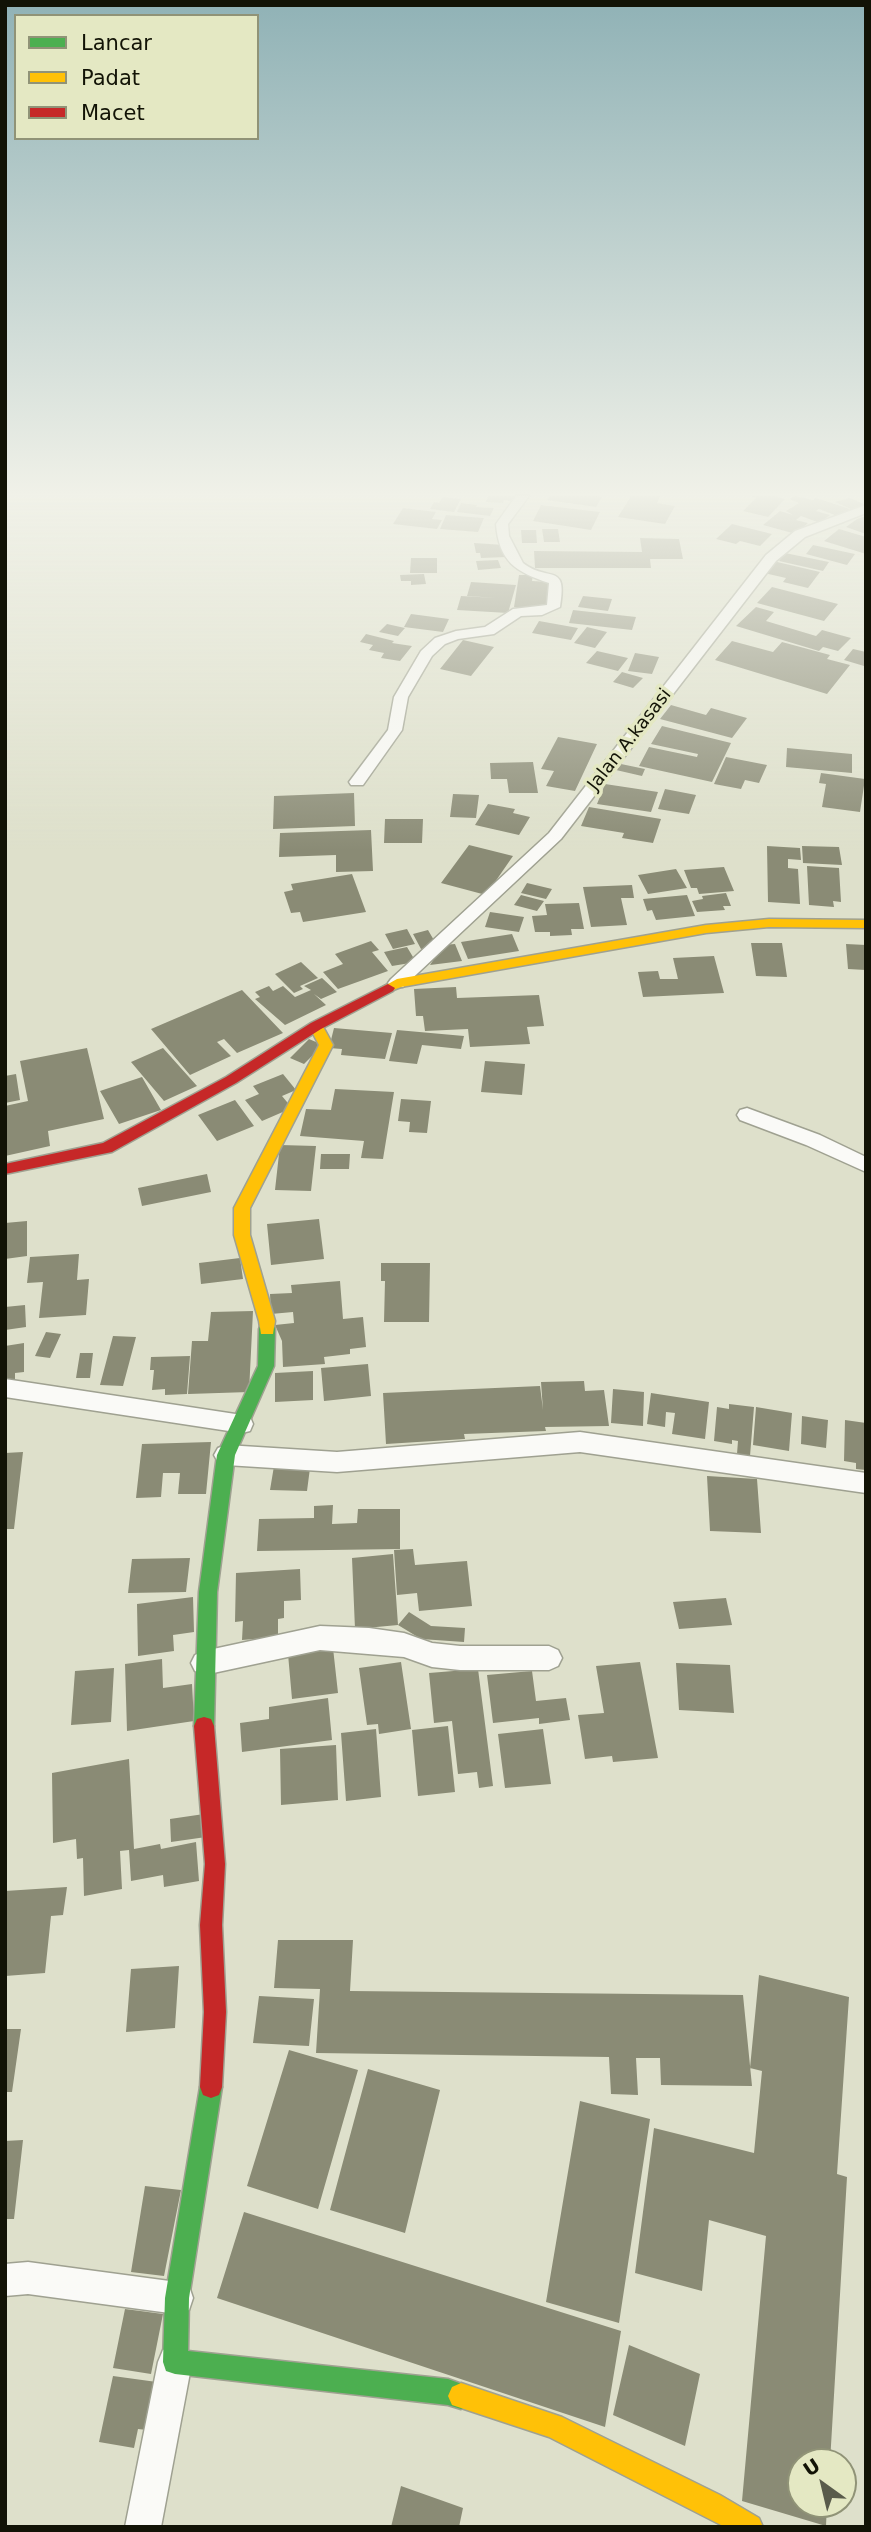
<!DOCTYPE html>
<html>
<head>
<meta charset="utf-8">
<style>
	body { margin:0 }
	#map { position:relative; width:871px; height:2532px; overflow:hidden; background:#dee0cb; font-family:"DejaVu Sans",sans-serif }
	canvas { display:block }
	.frame { position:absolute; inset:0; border:7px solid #121306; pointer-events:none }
	.legend { position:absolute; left:14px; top:14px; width:245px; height:126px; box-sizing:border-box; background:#e4e8c3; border:2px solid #909377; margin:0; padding:9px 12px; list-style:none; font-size:21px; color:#121306 }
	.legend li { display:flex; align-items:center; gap:14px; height:35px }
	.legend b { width:35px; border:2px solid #909377 }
	.north { position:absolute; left:787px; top:2448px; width:70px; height:70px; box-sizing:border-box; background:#e4e8c3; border:2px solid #909377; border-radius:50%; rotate:326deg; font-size:19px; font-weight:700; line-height:28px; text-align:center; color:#121306 }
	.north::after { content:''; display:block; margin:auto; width:24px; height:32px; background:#595b4b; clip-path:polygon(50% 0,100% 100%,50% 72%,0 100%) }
</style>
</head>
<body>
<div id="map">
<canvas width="871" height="2532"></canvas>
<div class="frame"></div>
<ul class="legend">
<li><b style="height:9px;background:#4caf50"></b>Lancar</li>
<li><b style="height:9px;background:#ffc107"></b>Padat</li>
<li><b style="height:9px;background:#c62828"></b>Macet</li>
</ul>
<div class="north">U</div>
</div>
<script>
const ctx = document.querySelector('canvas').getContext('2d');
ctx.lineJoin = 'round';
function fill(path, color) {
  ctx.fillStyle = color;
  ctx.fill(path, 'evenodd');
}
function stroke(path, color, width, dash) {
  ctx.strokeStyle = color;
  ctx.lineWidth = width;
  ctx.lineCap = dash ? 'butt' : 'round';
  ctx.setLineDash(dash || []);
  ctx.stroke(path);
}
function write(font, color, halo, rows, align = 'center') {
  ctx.font = font + ' "DejaVu Sans",sans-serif';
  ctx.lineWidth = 7;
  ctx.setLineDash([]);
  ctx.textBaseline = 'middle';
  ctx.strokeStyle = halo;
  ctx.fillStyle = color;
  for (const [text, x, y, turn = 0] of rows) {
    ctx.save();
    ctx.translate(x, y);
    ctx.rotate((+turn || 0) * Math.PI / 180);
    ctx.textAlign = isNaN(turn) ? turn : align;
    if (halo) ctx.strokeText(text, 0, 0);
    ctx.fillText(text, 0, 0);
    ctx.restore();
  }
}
fill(new Path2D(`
	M488,496h27l-2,5 -9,-1 -1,3 -17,-1z
	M550,496h45l7,1 -6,10 -49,-7z
	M631,496h29l-3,7 18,3 -10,18 -47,-7z
	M774,496l11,3 -17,18 -25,-6 13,-13 -5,-2z
	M795,496l18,4 3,-2 34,11 -10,8 -21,-8 -3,2 14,4 -10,8 -19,-7 -5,4 12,3 -12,11 -33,-9 17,-14 13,4 -7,-4 13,-8 -9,-4z
	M443,497l18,2 -7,13 -24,-3 4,-7 5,1z
	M850,498l16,7 -11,6 -20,-9z
	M461,503l16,2 -1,2 18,1 -4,8 -33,-4z
	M541,505l59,7 -9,18 -58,-9z
	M403,508l33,4 -4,7 10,1 -5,9 -44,-5z
	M446,515l38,3 -6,14 -38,-3z
	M866,516v18l-20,-7 11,-8z
	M732,524l40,10 -12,12 -20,-5 -4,3 -20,-5z
	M542,529h16l2,13h-16z
	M839,529l27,8v17l-42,-13z
	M521,530h15l1,13h-15z
	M640,538l39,1 4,20h-33l1,9h-116l-1,-17 108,1z
	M474,543l30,2 3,12 -26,1 -1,-5h-4z
	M813,545l42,9 -8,11 -41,-11z
	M785,553l44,9 -6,9 -44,-10z
	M411,558h26v15h-27z
	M498,560l3,8 -23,2 -2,-9z
	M773,561l47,11 -12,16 -25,-6 3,-4 -22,-5z
	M424,574l2,10 -15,1v-4h-10l-1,-6z
	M519,575h14l-1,6 17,1 -3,27 -32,-2z
	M471,582l45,3 -8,28 -51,-3 4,-14 36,2 -30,-2z
	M772,587l66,17 -14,17 -67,-18z
	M583,596l29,3 -4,12 -30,-4z
	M756,607l18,5 -8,9 50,15 6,-6 29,8 -13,13 -15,-4 -4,4 -83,-25z
	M573,610l63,7 -4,13 -63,-7z
	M411,614l38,5 -6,13 -39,-5z
	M539,621l39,7 -7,12 -39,-7z
	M387,624l18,4 -7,8 -19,-4z
	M587,627l20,5 -12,16 -21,-5z
	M366,634l28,7 -2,2 20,3 -12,15 -19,-3 3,-5 -15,-3 4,-5 -13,-3z
	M463,640l31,7 -23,29 -31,-7z
	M732,641l41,11 9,-10 48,13 -3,4 23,6 -23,29 -112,-34z
	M853,649l13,3 -2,14 -20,-6z
	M597,651l31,7 -10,13 -32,-8z
	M635,653l24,4 -7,17 -24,-3z
	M622,672l21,6 -10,10 -20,-6z
	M671,705l35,10 5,-7 36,10 -15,20 -72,-19z
	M662,726l69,17 -19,39 -73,-16 10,-19 48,10 1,-3 -47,-10z
	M558,737l39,7 -22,47 -29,-5 8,-15 -13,-2z
	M787,748l65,6v19l-66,-6z
	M726,757l41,8 -8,18 -14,-3 -4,9 -27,-5z
	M533,762l5,31h-29l-2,-14h-16l-1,-16z
	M621,764l24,5 -3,7 -26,-6z
	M821,773l44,6 -5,33 -38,-5 4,-23 -7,-1z
	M605,784l53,8 -7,20 -54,-8z
	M665,789l31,6 -7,19 -31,-5z
	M354,793l1,33 -82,3 1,-33z
	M453,794l26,1 -3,23 -26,-1z
	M488,804l27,5 -2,4 17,4 -11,18 -44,-10z
	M589,807l72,12 -8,24 -31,-5 2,-5 -43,-7z
	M385,819h38l-1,24h-38z
	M371,830l2,41 -37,1v-17l-57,2 1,-24z
	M469,845l44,11 -27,39 -45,-12z
	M767,846l33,2 1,12 -13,-1v9l10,1 2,35 -32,-2z
	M802,846l37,1 3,18 -39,-2z
	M807,866l32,2 2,34 -8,-1 1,6 -25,-2z
	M724,867l10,24 -35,3 -2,-6h-6l-7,-18z
	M676,869l11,19 -39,6 -10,-19z
	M352,874l14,38 -63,10 -3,-10 -9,1 -7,-21 9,-2 -2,-6z
	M527,883l25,6 -6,10 -25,-6z
	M632,885l2,13h-13l6,27 -36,2 -8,-40z
	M726,893l5,13h-8l2,4 -28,2 -5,-11 11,-2 -1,-3z
	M521,895l23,6 -7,10 -23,-6z
	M687,895l8,21 -39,4 -4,-10 -5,1 -4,-12z
	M579,903l5,26h-13l1,6 -22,1v-4h-15l-3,-16 15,-1 -2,-11z
	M490,912l34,5 -5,15 -34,-5z
	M407,929l8,15 -22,5 -8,-15z
	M428,930l7,12 -1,4 -13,3 -8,-15z
	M512,934l7,17 -51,8 -7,-17z
	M371,941l8,9 -7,2 16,19 -50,18 -15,-17 20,-8 -8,-10z
	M751,943h31l5,34 -31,-1z
	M455,944l7,17 -32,4 13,-20z
	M846,944l20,1v25l-18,-1z
	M407,947l9,15 -24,4 -8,-14z
	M714,956l10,37 -81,4 -5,-25 20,-1 2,8h18l-5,-21z
	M301,962l17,16 -18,8 3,3 -9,4 -19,-19z
	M322,978l15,14 -16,7 -7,-5 12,11 -41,20 -30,-26 5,-2 -5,-5 14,-6 4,5 10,-5 12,11 16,-7 -7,-4z
	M456,987l1,11 82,-3 5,31 -17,1 3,17 -60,3 -2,-18 -43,2 -2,-15h-7l-2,-27z
	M242,990l41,43 -46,20 -13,-14 -7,3 14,14 -41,19 -39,-46z
	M334,1028l58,5 -7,26 -44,-4 1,-6 -13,-1z
	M397,1030l67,6 -3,13 -39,-4 -5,19 -28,-3z
	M309,1039l14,6 -19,19 -14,-6z
	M87,1048l17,71 -56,12 2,15 -45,10v-50l23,-5 -8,-40z
	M163,1048l34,38 -33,15 -33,-39z
	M485,1061l40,3 -3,31 -41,-3z
	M16,1074l4,26 -15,3v-27z
	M283,1074l13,16 -14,6 10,12 -30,13 -17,-21 14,-6 -6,-8z
	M142,1077l19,33 -42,14 -19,-33z
	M335,1089l59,3 -11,67 -22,-1 3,-17 -64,-5 6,-27 25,1z
	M401,1099l30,2 -4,32 -18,-1 1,-10 -12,-1z
	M235,1100l19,26 -37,15 -19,-26z
	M280,1145l36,1 -5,45 -36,-1z
	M321,1154h29l-1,15h-29z
	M207,1174l4,18 -69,14 -4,-18z
	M319,1219l5,40 -53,6 -4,-41z
	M27,1221v35l-22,3v-36z
	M79,1254l-2,26 12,-1 -3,36 -47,3 4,-36 -16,1 3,-26z
	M240,1258l3,21 -42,5 -2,-21z
	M381,1263h49l-1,59h-45l1,-41h-4z
	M340,1281l3,38 20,-2 3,30 -16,2v5l-26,3 1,7 -42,3 -1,-26 -7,-16 19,-2 -1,-11 -22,2 -1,-20 22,-1 -1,-8z
	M25,1305l1,22 -21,3v-23z
	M253,1311l-4,81 -61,2 4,-53h16l3,-29z
	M46,1332l15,2 -11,24 -15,-2z
	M113,1336l23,1 -13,49 -23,-1z
	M24,1343v29l-9,1v7l-10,1v-35z
	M80,1353h13l-3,25h-14z
	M190,1356l-3,38 -22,1v-6l-13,1 2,-20h-4l1,-13z
	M368,1364l3,32 -47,5 -3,-33z
	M313,1371v29l-38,2v-29z
	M584,1381l1,10 19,-1 5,36 -64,1 1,4 -82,3 1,5 -79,5 -3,-51 157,-7 3,24 -2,-28z
	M613,1389l31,3 -1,34 -32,-3z
	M651,1393l58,9 -4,37 -33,-5 3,-21 -9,-1 -1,15 -18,-3z
	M729,1404l25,3 -4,49 -13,-2 1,-13 -6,-1v4l-18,-3 3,-34 12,2z
	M756,1407l36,6 -3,38 -36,-6z
	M802,1416l26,4 -2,28 -25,-4z
	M845,1420l21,3v47l-10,-1v-6l-12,-2z
	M211,1442l-5,52h-28l2,-21h-17l-2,24 -25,1 6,-54z
	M23,1452l-9,77h-9v-76z
	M274,1466l36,2 -3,23 -37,-1z
	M707,1476l50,3 4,54 -51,-2z
	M333,1505l-1,19 25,-1 1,-14h42v40l-143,2 2,-32 55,-1v-12z
	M413,1549l2,16 52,-4 5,45 -53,5 -2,-18 -20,2 -3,-45z
	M393,1554l5,71 -43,4 -3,-71z
	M190,1558l-4,34 -58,1 4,-34z
	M300,1569l1,31 -17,1v17l-6,1v18l-36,3 1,-19 -8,1 1,-49z
	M193,1597l1,35 -21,3 1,16 -36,5 -1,-52z
	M726,1598l6,27 -53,4 -6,-27z
	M409,1612l22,14 34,2 -1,14 -43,-3 -23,-14z
	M333,1648l5,45 -46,6 -4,-45z
	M162,1659l1,29 29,-4 2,37 -67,10 -2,-67z
	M401,1662l10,67 -32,5 -1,-10 -11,1 -8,-57z
	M640,1662l18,96 -45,4 -1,-6 -27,3 -7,-44 26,-2 -8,-47z
	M676,1663l54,2 4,48 -55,-3z
	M114,1668l-3,54 -40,3 4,-54z
	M478,1669l15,117 -14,2 -2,-16 -19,2 -6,-53 -18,2 -5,-50z
	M532,1671l4,30 30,-3 4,22 -31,4v-6l-46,5 -6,-48z
	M328,1698l4,42 -90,12 -2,-29 29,-4v-12z
	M448,1726l7,66 -37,4 -6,-66z
	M376,1729l5,68 -35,4 -5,-68z
	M543,1729l8,55 -46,4 -7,-54z
	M336,1745l2,55 -57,5 -1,-56z
	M129,1759l5,90 26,-5 1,5 35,-7 3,39 -35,6 -1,-12 -32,6 -2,-31 -9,1 2,38 -38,7 -1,-38 -6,1 -1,-20 -23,4 -1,-70z
	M204,1814l2,23 -35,5 -1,-23z
	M67,1887l-4,28 -12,1 -6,57 -40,3v-85z
	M278,1940h75l-3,51 393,4 9,91 -91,-1 -1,-27h-24l2,37 -27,-1 -2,-37 -293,-4 4,-64 -46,-1z
	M179,1966l-4,62 -49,4 5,-63z
	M759,1975l90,22 -12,177 10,3 -17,285h-29v42h26l-1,22 -84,-25 24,-265 -57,-16 -7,71 -67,-18 19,-145 100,25 8,-82 -12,-3z
	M259,1996l55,3 -5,47 -56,-3z
	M5,2029h16l-9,63h-7z
	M289,2050l69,20 -40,139 -71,-23z
	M368,2069l72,21 -35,143 -75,-23z
	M580,2101l70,18 -31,204 -73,-21z
	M23,2140l-9,79h-9v-78z
	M145,2186l36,4 -17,86 -33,-4z
	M244,2212l377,119 -16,96 -388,-129z
	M125,2309l38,5 -12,60 -38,-6z
	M629,2345l71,29 -15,72 -72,-31z
	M113,2376l51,7 -8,48 -18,-2 -4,19 -35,-6z
	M401,2486l62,22 -4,19h-68z`), '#8a8b75');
const street = new Path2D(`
	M516,496h13l-21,28 1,12 14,27c25,20 45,-2 37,44l-18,8 -21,1 -27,18 -36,5 -13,5 -13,12 -24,41 -6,33 -39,55h-12l-2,-3 39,-52 6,-33 27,-46 14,-13 21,-7 29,-4 28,-18 34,-4 2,-22c-33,-11 -50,-21 -53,-59z
	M866,505v8l-61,24 -29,24 -215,278 -158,148h-12l-3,-4 3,-4 158,-146 217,-278 29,-24z
	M747,1108l73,27 46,22v15l-60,-27 -66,-25 -3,-5 3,-5z
	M5,1379l237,36 8,2 3,7 -3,7 -8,2 -237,-36z
	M580,1432l286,41v20l-286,-41 -243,20 -111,-7 -8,-3 -4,-7 4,-7 8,-3 111,7z
	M320,1626l49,2 35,5 28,10 28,3h89l9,4 4,8 -4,8 -9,4h-89l-28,-3 -28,-10 -84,-7 -116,25 -9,-4 -4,-8 4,-8 9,-4z
	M28,2262l149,20 12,4 4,12 -4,12 -12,4 -149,-20 -23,2v-32z
	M175,2345l12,5 5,12 -31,165h-36l33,-165 5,-12z`);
const fast = new Path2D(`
	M267,1323l6,1 2,5 -1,37 -39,89 -18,137 -3,134 -3,7 -7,2 -7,-2 -3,-7 5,-134 18,-137 41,-89 1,-37 2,-5z
	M211,2076l8,3 3,8 -33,211 -1,53 260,28 22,8 4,9 -4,9 -9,4 -13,-4 -273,-31 -9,-3 -3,-9 2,-64 35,-211 3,-8z`);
const slow = new Path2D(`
	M769,919l97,1v8l-97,-1 -63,6 -305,54 -13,5 -7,-4 16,-9 309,-54z
	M316,1021l5,2 12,22 -83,163v27l25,86 -2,13h-12l-2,-13 -25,-86v-27l85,-163 -10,-19z
	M461,2383l101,34 158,78 39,23 4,9h-38l-176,-90 -97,-32 -4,-9 4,-9z`);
const jam = new Path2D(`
	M388,984l7,4 -2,3 -72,38 -85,54 -124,69 -107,22v-10l98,-21 123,-66 85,-54z
	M204,1717l7,2 3,7 11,138 -3,61 4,87 -4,75 -3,8 -8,3 -8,-3 -3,-8 4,-75 -4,-87 5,-61 -11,-138 3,-7z`);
stroke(street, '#9fa191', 3);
stroke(fast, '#9fa191', 3);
stroke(slow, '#9fa191', 3);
stroke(jam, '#9fa191', 3);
fill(street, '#fafaf7');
fill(fast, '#4caf50');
fill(slow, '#ffc107');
fill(jam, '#c62828');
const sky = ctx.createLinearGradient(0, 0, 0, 851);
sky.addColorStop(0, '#90b2b6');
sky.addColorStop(0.58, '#f0f1e8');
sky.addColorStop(1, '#f0f1e800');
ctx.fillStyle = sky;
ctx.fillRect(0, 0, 871, 851);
write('18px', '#121306', '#e4e8c3', [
	["Jalan A.kasasi",630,740,-52]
]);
</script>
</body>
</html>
